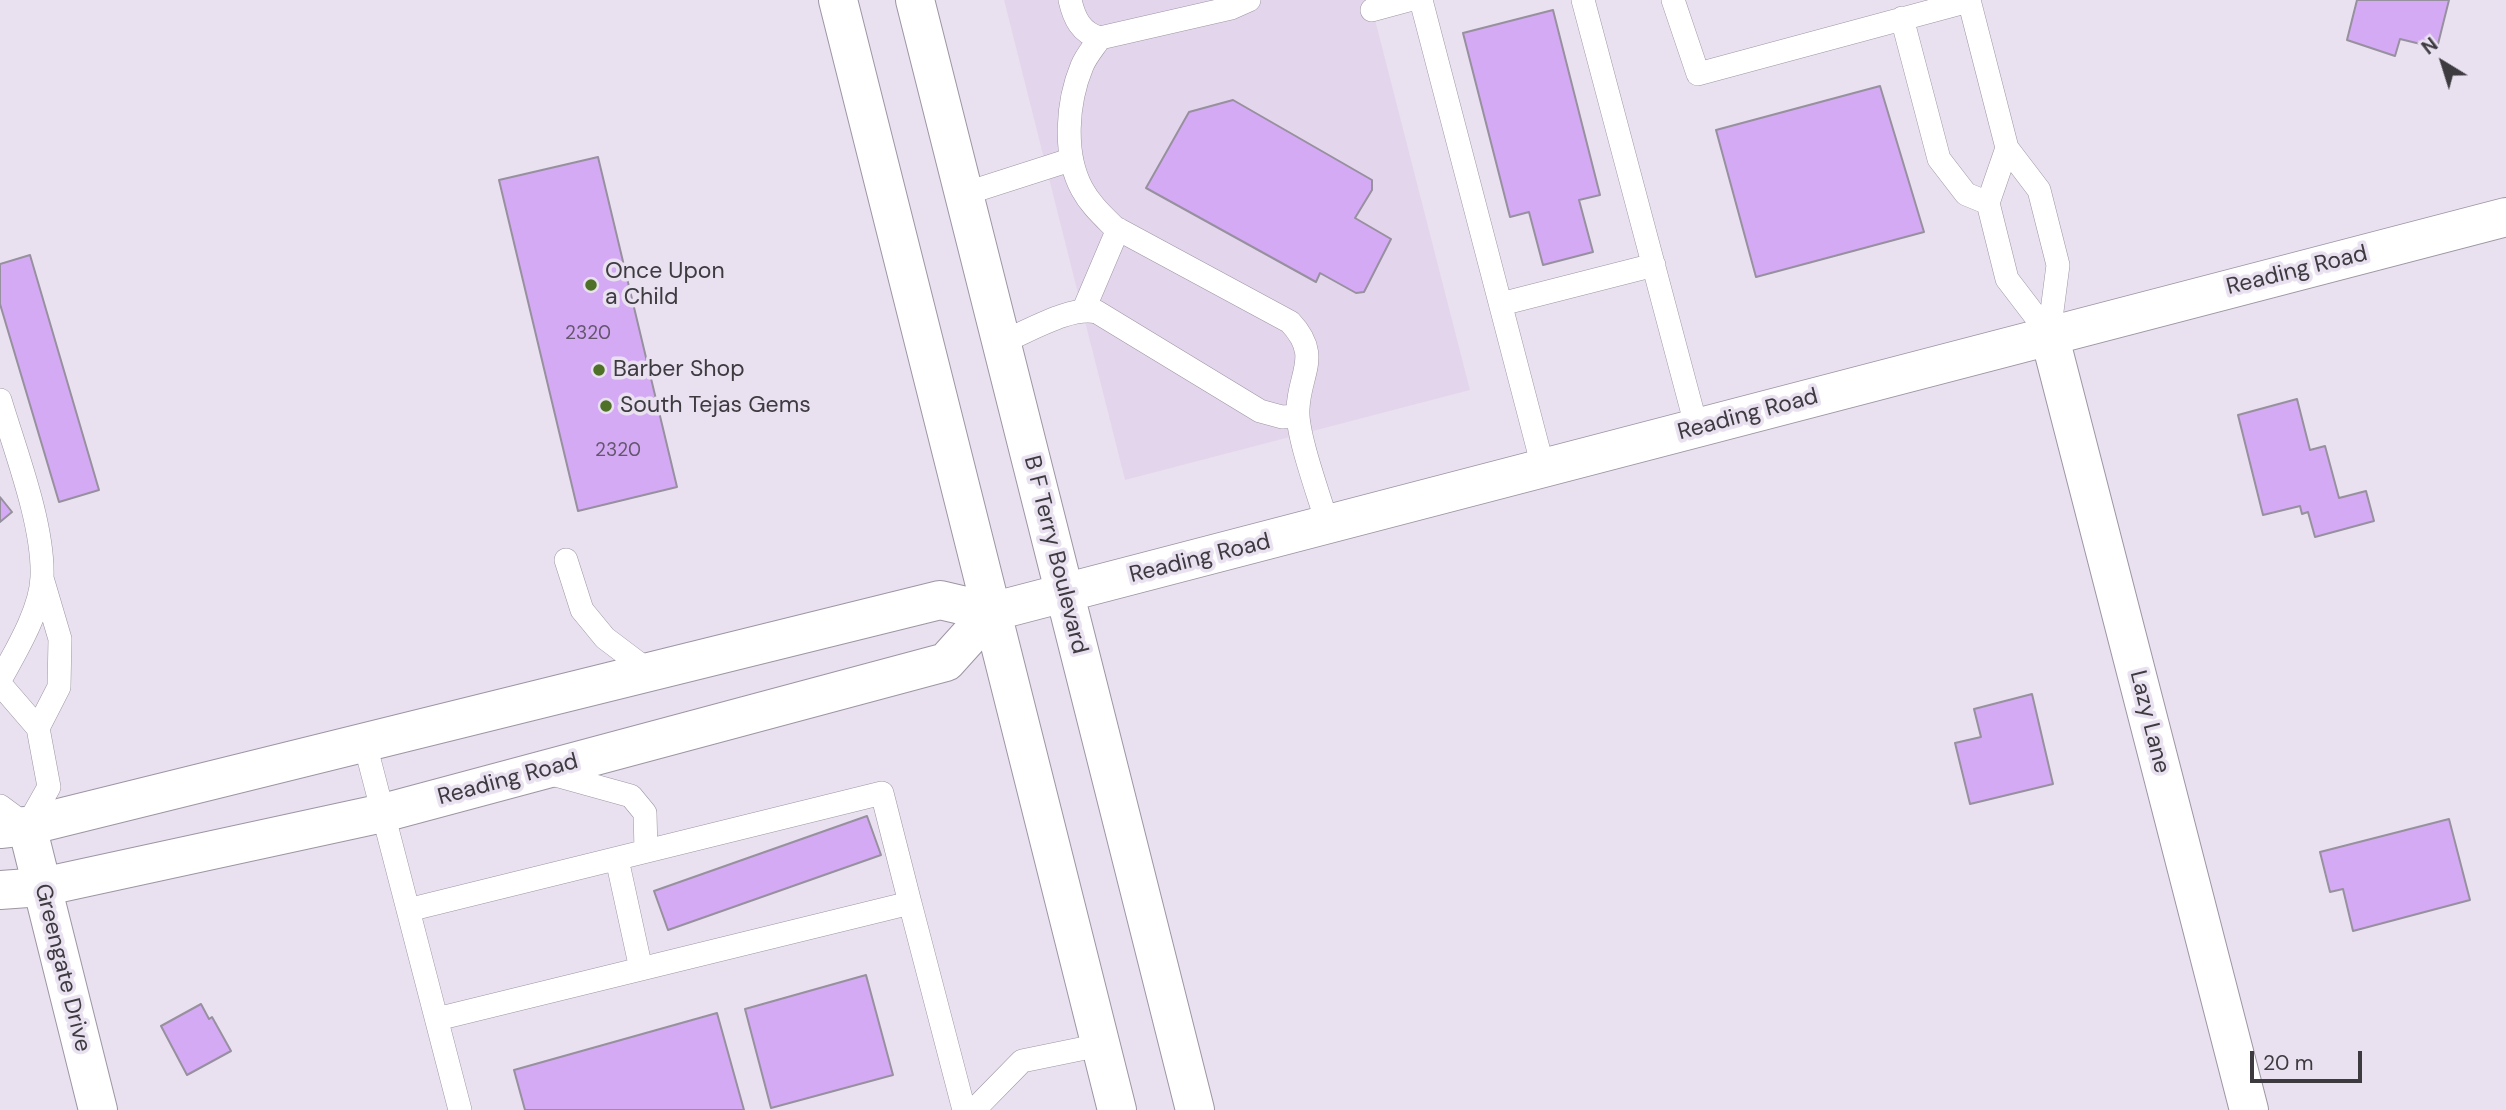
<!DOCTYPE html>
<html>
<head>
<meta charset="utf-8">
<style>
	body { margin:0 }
	#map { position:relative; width:2506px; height:1110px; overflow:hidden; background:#e9e1f0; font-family:"DM Sans",sans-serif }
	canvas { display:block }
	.north { position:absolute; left:2408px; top:28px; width:70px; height:70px; -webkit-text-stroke:5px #e9e1f0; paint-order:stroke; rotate:322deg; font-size:19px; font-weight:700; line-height:28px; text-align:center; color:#3d3a40 }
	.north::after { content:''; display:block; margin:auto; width:24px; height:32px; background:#3d3a40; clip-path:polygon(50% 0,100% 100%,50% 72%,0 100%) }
	.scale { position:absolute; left:2250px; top:1051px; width:112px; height:32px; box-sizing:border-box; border:4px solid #3d3a40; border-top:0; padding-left:9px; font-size:21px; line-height:24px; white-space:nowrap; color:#3d3a40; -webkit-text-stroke:5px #e9e1f0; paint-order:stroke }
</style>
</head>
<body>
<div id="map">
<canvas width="2506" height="1110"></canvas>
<div class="north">N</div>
<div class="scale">20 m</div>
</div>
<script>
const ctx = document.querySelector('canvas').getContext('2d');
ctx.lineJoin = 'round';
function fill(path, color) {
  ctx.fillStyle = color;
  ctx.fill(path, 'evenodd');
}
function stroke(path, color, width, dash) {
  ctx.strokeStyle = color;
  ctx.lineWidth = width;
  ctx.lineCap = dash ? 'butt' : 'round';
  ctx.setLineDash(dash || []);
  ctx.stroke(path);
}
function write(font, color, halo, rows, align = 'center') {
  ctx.font = font + ' "DM Sans",sans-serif';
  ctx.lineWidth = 7;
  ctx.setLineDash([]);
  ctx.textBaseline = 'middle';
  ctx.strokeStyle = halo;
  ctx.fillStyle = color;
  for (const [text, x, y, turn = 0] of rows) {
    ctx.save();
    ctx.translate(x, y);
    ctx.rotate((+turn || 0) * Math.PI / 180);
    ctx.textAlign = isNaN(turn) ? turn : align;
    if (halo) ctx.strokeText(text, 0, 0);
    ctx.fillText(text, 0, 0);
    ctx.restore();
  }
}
fill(new Path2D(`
	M1004,0h366l100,390 -345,90z`), '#e3d6ec');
const building = new Path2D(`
	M2357,0h92l-12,48 -37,-9 -5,17 -48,-16z
	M1553,10l47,185 -21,5 14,52 -50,13 -14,-53 -19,5 -47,-184z
	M1880,86l44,146 -168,45 -40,-147z
	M1233,100l139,80v10l-17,28 36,21 -27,53 -8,1 -36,-20 -4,9 -170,-94 43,-76z
	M598,157l79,330 -99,24 -79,-331z
	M30,255l69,235 -40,12 -59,-198v-40z
	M2297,399l13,51 15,-4 14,52 27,-7 8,30 -59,16 -7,-25 -6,2 -2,-8 -37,9 -25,-100z
	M0,497l12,15 -12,10z
	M2032,694l21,90 -83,20 -15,-61 26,-6 -7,-28z
	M867,816l14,39 -213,75 -14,-39z
	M2449,819l21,81 -117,31 -10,-42 -13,3 -10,-40z
	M866,975l27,100 -122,33 -26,-99z
	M201,1004l8,15 3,-2 19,34 -44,24 -26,-49z
	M717,1013l27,97h-219l-11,-40z`);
fill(building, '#d5aaf4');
stroke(building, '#97909e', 2);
const service = new Path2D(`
	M1070,0c4,18 11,33 30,38
	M1249,0l-18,8 -131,30c-6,9 -14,18 -18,28 -15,36 -19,88 0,123 8,15 20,26 32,38l176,95c32,34 9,51 8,87 -2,25 22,89 30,117
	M1421,0l123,471
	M1583,0l114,429
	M1673,0l25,74 271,-73
	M1969,0l38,148 32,42 19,75 -9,69 -42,-55 -19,-76 19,-55
	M1372,10l37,-10
	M1902,18l37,141 27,35 22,9
	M964,194l106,-34
	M1501,304l153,-39
	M1084,309l34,-80
	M1002,342c28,-11 67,-36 95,-30l163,99 22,6 16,-1
	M0,400c15,50 44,125 42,177 -1,33 -26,74 -42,103
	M566,560l16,50 23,28 45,34
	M0,684l38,44 11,59 -22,39 -27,-20
	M38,728l21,-41 1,-48 -18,-61
	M365,744l95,366
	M548,773l83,23 14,17 1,38
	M617,859l24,110
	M408,910l474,-117 28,110
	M437,1019l473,-116 54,207
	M974,1110l48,-49 78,-16`);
const minor = new Path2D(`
	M2049,334l200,776
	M27,826l71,284`);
const secondary = new Path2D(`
	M838,0l279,1110
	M915,0l280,1110
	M0,829l27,-3 913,-226 51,12 1515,-395
	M0,890l42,-3 341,-74 563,-151 45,-50`);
stroke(service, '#9d95a3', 24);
stroke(minor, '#9d95a3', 40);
stroke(secondary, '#9d95a3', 40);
stroke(service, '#fff', 23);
stroke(minor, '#fff', 38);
stroke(secondary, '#fff', 38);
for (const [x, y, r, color] of [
	[591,285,7,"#4e7027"],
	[599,370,7,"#4e7027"],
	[606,406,7,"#4e7027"]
]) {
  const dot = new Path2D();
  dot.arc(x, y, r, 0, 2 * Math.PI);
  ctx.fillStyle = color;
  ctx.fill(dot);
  stroke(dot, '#e9e1f0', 2.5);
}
write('19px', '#63566d', null, [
	["2320",588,334],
	["2320",618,451]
]);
write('23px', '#3d3a40', '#e9e1f0', [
	["Reading Road",2297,271,-14],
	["Reading Road",1748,415,-15],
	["B F Terry Boulevard",1055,555,76],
	["Reading Road",1200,559,-14],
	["Lazy Lane",2149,722,76],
	["Reading Road",508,780,-15],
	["Greengate Drive",62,968,76]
]);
write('23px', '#3d3a40', '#e9e1f0', [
	["Once Upon",605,272],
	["a Child",605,298],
	["Barber Shop",613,370],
	["South Tejas Gems",620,406]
], 'left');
</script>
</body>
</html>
